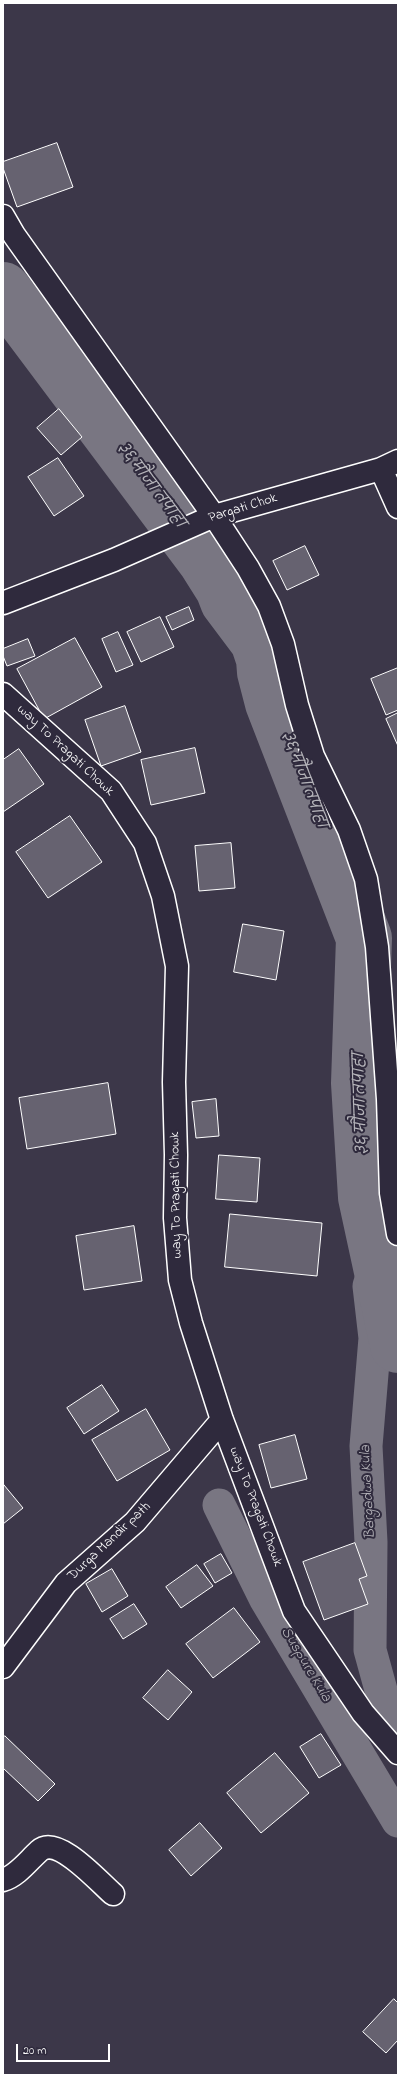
<!DOCTYPE html>
<html>
<head>
<meta charset="utf-8">
<style>
	body { margin:0 }
	#map { position:relative; width:401px; height:2078px; overflow:hidden; background:#3c3749; font-family:"Indie Flower",sans-serif }
	canvas { display:block }
	.frame { position:absolute; inset:0; border:4px solid #fff; pointer-events:none }
	.scale { position:absolute; left:16px; top:2044px; width:94px; height:18px; box-sizing:border-box; border:2px solid #fff; border-top:0; padding-left:5px; font-size:12px; line-height:14px; white-space:nowrap; color:#fff; -webkit-text-stroke:3px #2f2a3d; paint-order:stroke }
</style>
</head>
<body>
<div id="map">
<canvas width="401" height="2078"></canvas>
<div class="frame"></div>
<div class="scale">20 m</div>
</div>
<script>
const ctx = document.querySelector('canvas').getContext('2d');
ctx.lineJoin = 'round';
function stroke(path, color, width, dash) {
  ctx.strokeStyle = color;
  ctx.lineWidth = width;
  ctx.lineCap = dash ? 'butt' : 'round';
  ctx.setLineDash(dash || []);
  ctx.stroke(path);
}
function fill(path, color) {
  ctx.fillStyle = color;
  ctx.fill(path, 'evenodd');
}
function write(font, color, halo, rows, align = 'center') {
  ctx.font = font + ' "Indie Flower","Playpen Sans Deva",sans-serif';
  ctx.lineWidth = 4;
  ctx.setLineDash([]);
  ctx.textBaseline = 'middle';
  ctx.strokeStyle = halo;
  ctx.fillStyle = color;
  for (const [text, x, y, turn = 0] of rows) {
    ctx.save();
    ctx.translate(x, y);
    ctx.rotate((+turn || 0) * Math.PI / 180);
    ctx.textAlign = isNaN(turn) ? turn : align;
    if (halo) ctx.strokeText(text, 0, 0);
    ctx.fillText(text, 0, 0);
    ctx.restore();
  }
}
stroke(new Path2D(`
	M379,1254l-10,32 6,52 -9,108 5,96 -1,108 17,62 11,14
	M219,1505l46,93 133,223`), '#797682', 33);
stroke(new Path2D(`
	M3,290l203,271 17,27 5,13 30,40 6,18 1,13 8,31 91,235 -5,145 7,114 32,148`), '#797682', 56);
const building = new Path2D(`
	M57,143l16,44 -56,20 -14,-39v-6z
	M59,409l23,28 -21,18 -24,-27z
	M58,458l26,38 -30,20 -26,-39z
	M305,546l14,29 -32,15 -14,-29z
	M189,607l5,13 -22,10 -6,-13z
	M160,617l14,30 -33,15 -14,-30z
	M118,632l15,33 -17,7 -14,-33z
	M75,638l27,49 -58,32 -27,-50z
	M28,639l7,17 -28,10 -4,-10v-7z
	M398,668v42l-12,5 -15,-36z
	M125,706l16,46 -40,14 -16,-46z
	M398,713v33l-12,-27z
	M195,748l10,45 -54,12 -10,-45z
	M19,749l25,35 -41,28v-52z
	M70,816l32,46 -54,36 -32,-46z
	M231,843l4,45 -36,3 -4,-45z
	M243,924l41,7 -8,49 -42,-8z
	M108,1083l8,51 -89,15 -8,-51z
	M216,1099l3,37 -23,2 -4,-36z
	M219,1155l41,3 -3,44 -41,-3z
	M230,1214l92,9 -5,53 -92,-9z
	M134,1226l8,55 -58,9 -8,-54z
	M102,1385l17,26 -35,23 -17,-26z
	M146,1409l24,41 -53,31 -25,-41z
	M295,1435l12,44 -36,9 -12,-43z
	M4,1485l19,23 -20,16v-38z
	M355,1543l12,33 -8,3 9,25 -44,16 -21,-58z
	M221,1554l11,19 -17,10 -11,-19z
	M197,1565l16,21 -32,22 -15,-21z
	M112,1569l16,27 -26,16 -16,-28z
	M134,1604l13,20 -24,15 -13,-20z
	M234,1608l26,34 -47,36 -27,-34z
	M168,1670l24,22 -24,28 -25,-22z
	M321,1734l20,31 -22,13 -19,-31z
	M5,1736l50,48 -17,17 -35,-33v-30z
	M275,1753l34,40 -48,40 -34,-40z
	M200,1823l22,25 -31,28 -22,-26z
	M394,1999l4,4v37l-12,13 -23,-21z`);
fill(building, '#666270');
stroke(building, '#fff', 1);
const minor = new Path2D(`
	M3,216l11,19 200,281 34,52 21,38 14,38 14,61 16,51 36,74 17,49 11,68 11,152 3,94 7,41
	M381,469l17,38
	M3,603l111,-43 100,-44 167,-47 17,-8
	M3,694l108,97 34,52 18,53 14,70 -3,116 2,73 -1,63 5,62 11,43 31,97 72,191 69,102 35,40
	M3,1667l63,-84 69,-61 87,-102
	M3,1880c14,-4 25,-19 36,-29 18,-17 60,31 74,43`);
stroke(minor, '#fff', 25);
stroke(minor, '#2f2a3d', 22);
write('14px', '#fff', '#2f2a3d', [
	["Pargati Chok",243,509,-17],
	["way To Pragati Chowk",65,751,43],
	["way To Pragati Chowk",177,1195,-91],
	["way To Pragati Chowk",255,1507,69],
	["Durga Mandir path",110,1542,-43]
]);
write('italic 15px', '#b5b4ba', '#2f2a3d', [
	["३६ मौजा तपाहा",150,486,53],
	["३६ मौजा तपाहा",303,780,69],
	["३६ मौजा तपाहा",362,1104,-92],
	["Bargadwa Kula",369,1492,-93],
	["Suspure Kula",305,1665,59]
]);
</script>
</body>
</html>
